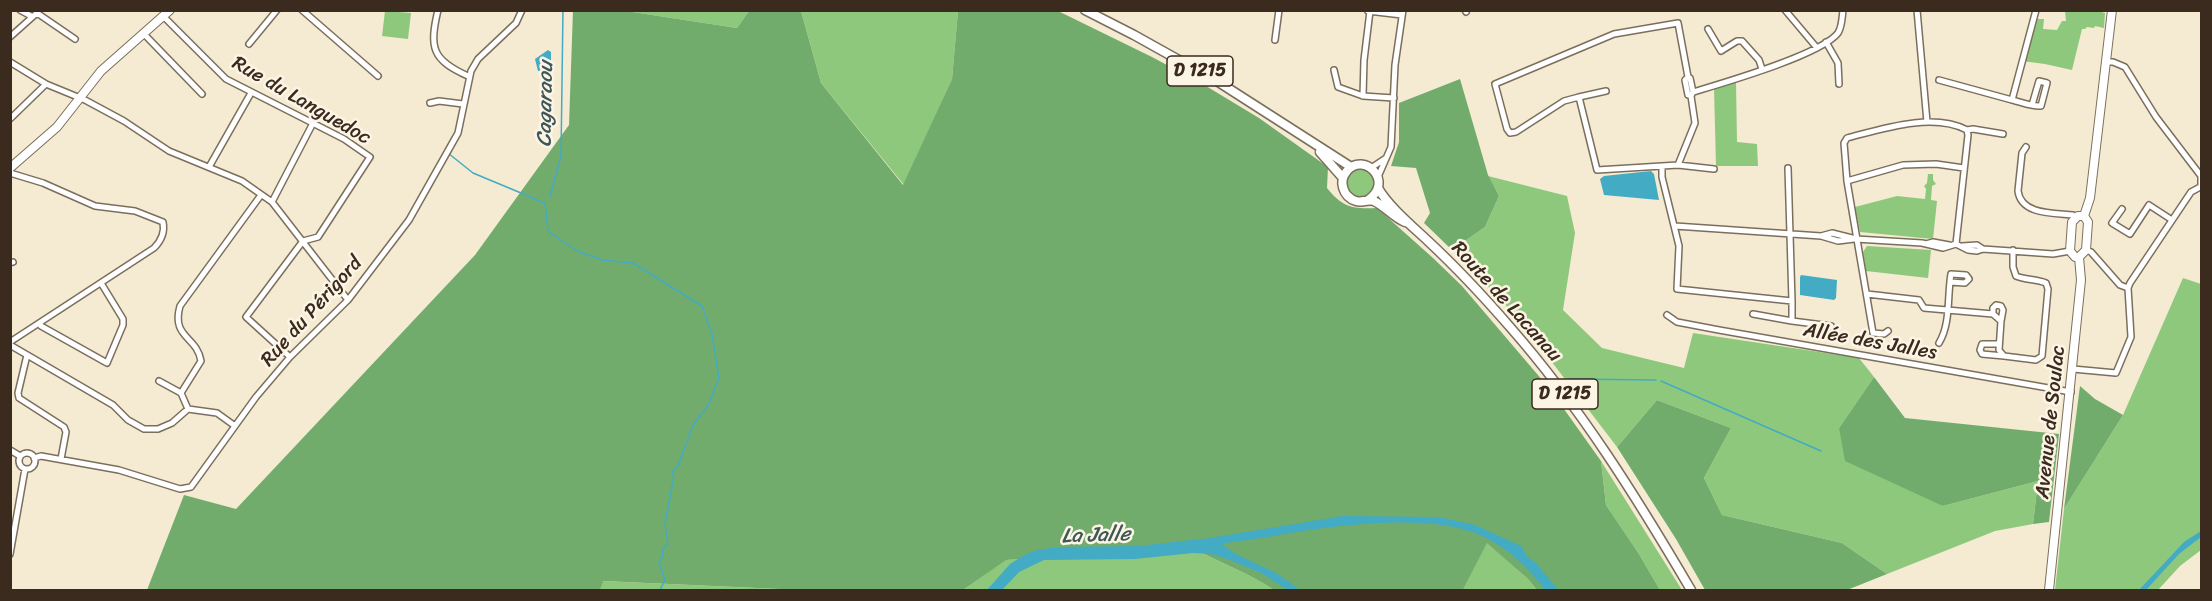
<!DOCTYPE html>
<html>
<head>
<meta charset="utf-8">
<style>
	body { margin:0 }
	#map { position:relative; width:2212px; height:601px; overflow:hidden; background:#f4ebd2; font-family:Sriracha,sans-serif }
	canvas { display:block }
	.frame { position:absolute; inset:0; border:12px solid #3b2a1e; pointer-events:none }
</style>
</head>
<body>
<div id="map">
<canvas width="2212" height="601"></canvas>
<div class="frame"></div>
</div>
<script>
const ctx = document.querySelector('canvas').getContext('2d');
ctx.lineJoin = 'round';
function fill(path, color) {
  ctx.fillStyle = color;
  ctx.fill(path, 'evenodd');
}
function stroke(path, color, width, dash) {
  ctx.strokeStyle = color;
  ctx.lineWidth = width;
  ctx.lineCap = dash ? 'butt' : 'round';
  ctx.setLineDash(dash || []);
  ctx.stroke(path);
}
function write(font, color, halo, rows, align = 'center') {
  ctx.font = font + ' Sriracha,sans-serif';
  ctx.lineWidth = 5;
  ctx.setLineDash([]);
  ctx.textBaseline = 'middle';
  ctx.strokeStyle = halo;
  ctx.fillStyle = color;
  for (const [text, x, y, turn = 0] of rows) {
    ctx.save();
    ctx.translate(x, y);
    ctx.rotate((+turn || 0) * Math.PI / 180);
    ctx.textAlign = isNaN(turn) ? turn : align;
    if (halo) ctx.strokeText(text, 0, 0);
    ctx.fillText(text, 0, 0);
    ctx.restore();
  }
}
fill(new Path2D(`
	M2095,10l10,3 -1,15 -9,-2 -1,2 -7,-1 -2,2h-3l-10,41 -27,-6 -23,-3 13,-42h9l-1,10 14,1 5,-9h4l-1,-10z
	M385,11l26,2 -3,26 -26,-3z
	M626,11h123l-12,17z
	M801,11h157l-6,68 -48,106 -83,-102z
	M1736,82l1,60 20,2 1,22h-42l-2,-78z
	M1346 183a14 14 0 1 1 28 0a14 14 0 1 1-28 0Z
	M1928,174h5v6l3,4 -4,2 -1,14 6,1 -4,38 -73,-7 -5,-25 42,-11 28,3 1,-10 -2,-3 3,-3z
	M1488,176l79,20 8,37 -12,77 39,38 82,20 9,-35 166,25 15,19 -35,51 104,78 95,-25 -5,43 -38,7 -108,43 -45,-31 -120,-28 -18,-37 27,-50 -74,-28 -40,47 -82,-107 -33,-39 -50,-51 33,-23 14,-31z
	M1867,246l64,4 -3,28 -62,-7 -3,-19z
	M2183,278l18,6v266l-21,16 -22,24h-103l9,-81 59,-94z
	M1601,461l81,129h-22l-21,-36 -33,-49z
	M1487,542l41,37 9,11h-74z
	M1194,549c27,14 55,24 80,41h-311l42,-30z
	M602,581l199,9h-201z`), '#8ec87c');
fill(new Path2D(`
	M573,10l53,1 111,17 12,-17h52l20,72 82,102 49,-106 6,-68h100l94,46 54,29 53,32 59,42 10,7 -1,21c16,20 26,21 50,20l56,50 29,28 87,102 52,73 5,44 33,49 21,36h-123l-9,-11 -41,-36 -24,47h-189c-25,-17 -53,-27 -80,-41l-188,11 -43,30h-162l-198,-9 -3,9h-453l37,-95 52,14 239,-254 94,-130z
	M1460,79l28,96 11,21 -14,31 -33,23 -28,-27 6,-10 -14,-45 -25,-2 8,-24v-39z
	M1874,377l31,41 154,16 -10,88 -16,2 5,-43 -95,25 -98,-45 -6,-33z
	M2080,386l15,13 28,16 -59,94z
	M1657,400l74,28 -27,50 18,37 120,28 45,31 -40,16h-142l-29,-51 -59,-92z`), '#72ac6c');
fill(new Path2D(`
	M548,50l3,2v18l-13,1 -3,-12z
	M1651,171l3,3 5,26 -55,-5 -4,-16 4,-3z
	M1801,275l36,5 -1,18 -2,2 -34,-5v-18z
	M1343,516l96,1 36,8 46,21 6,10 10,8 21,26h-13c-18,-24 -37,-42 -65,-55 -55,-24 -159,-8 -218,3 -13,2 -27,3 -40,6l12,9 42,20 24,17h-12l-27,-17 -31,-13 -19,-6 -18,-1 -58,6 -91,1 -25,12 -17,18h-15l23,-26 16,-10 11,-4 19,-3 82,-1 72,-8z
	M2201,531v6l-22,17 -33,36h-7l45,-48z`), '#43abc3');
stroke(new Path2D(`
	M448,153l25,20 72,30 3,28 29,20 25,9 31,3 69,43 10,28 7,44 -11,28 -15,19 -15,41 -6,6 2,4 -9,48 3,20 -6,6 1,6 -4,6 6,18 -5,10
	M550,196l11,-40 2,-146
	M1570,379l86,1
	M1661,381l160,70`), '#43abc3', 1.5);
const minor = new Path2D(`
	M20,10l11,6
	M302,10l76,66
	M438,10c-9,38 -6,50 30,66
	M1465,10l1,2
	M1785,10l32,38
	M1917,10l10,112
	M1368,11l34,4
	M37,13l38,26
	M164,17l62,62 118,60 26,18 -52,80 -15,4 -57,76 44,40
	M1708,29l13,22 16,-10h5l17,19 3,9
	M144,34l58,60
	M10,37l28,-25
	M1275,40l4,-30
	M1826,42l12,21 1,21
	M249,44l28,-34
	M10,62l36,22 39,16 39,21 45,30 73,30 30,21 76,98
	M2106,62h7l12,5 31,50 45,59v11
	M1334,70l4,17 25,9 31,2
	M1688,77l-3,3 3,15 3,1
	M1939,80l73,20 24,-90
	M1693,92c30,-9 128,-37 145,-59 4,-6 4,-15 5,-23
	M1363,96l1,-36 6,-49
	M1579,97l27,-6
	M2012,100c9,2 20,7 29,6l6,-23 -8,-2 -7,24
	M430,103l9,-2 24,3
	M10,119l36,-35
	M2026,147l-4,6 -4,38c3,24 36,22 55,24l2,2
	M1678,165l17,-42 -4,-27 2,-4 -3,-14 -2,-1 -10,-54 -64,11 -119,50 12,45 3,4 6,-1 48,-31 15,-4 18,73 81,-5 36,4
	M1662,166v11l17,69 -2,43 115,12 -4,-133
	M209,167l42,-74
	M1371,168l15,-10
	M10,173l33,10 52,23 40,5 28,11c2,10 -2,19 -9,26l-144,94
	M1378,177l13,-30 4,-82 8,-55
	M1847,181l56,-16 33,-1 28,4
	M272,202l41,-79
	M2122,209l-10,14 18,11 19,-29 23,15
	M1675,226l146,10 17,5 16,-2
	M1821,236l11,-3 24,6 66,4 21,5 13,-4 12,6 9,1 6,-2 70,5 17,-3
	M1926,244l7,-2 16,3
	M1956,244l12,-109 -1,-5
	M1962,246l15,-1 6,4
	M2086,250l5,2 29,33 8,3
	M10,263l3,-1
	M1867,294l52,6 5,8 69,6 8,7 -2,29 5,6 32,4 6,-4 6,-67 -2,-6c-10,-4 -21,-3 -30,-7l-3,-9v-17
	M1792,301v20l39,5
	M1753,314l39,7
	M1993,314v-6l3,-3 5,1 2,4 -2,11
	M1667,315l10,7 42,8 352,62
	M39,323l2,3 66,37 16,-38v-6l-22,-36
	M1888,331l-4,3 -11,-1 -26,-152 -3,-38 3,-5c35,-9 85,-26 120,-8l6,-1 30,5
	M1939,343c12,-20 8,-46 12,-69l15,1 3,4 -4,4 -15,-1
	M1999,344h-17l-2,6 2,4 22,2
	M10,345l103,60 15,15 16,9h14l14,-6 16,-14 29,4 18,13
	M27,355l-9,38 1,5 45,29 2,5 -5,27
	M2073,369l43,4 15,-36 -3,-49 2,-5 61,-91 11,-6
	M159,381l22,12
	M188,409l-7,-16 20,-32c-4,-25 -30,-23 -21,-55l81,-111
	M10,450l10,6
	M19 461a8 8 0 1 1 16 0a8 8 0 1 1-16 0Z
	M34,458l7,-2 78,14 61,19 11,-2 65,-90 34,-40 58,-57 61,-80 49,-87 13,-62 7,-12 38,-36 6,-13
	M10,554l15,-85`);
const secondary = new Path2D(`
	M10,168l47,-41 44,-56 69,-61
	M2084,216l6,-18 22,-188
	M2079,257h-4l-5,-6 2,-29 6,-6h6
	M2079,257l7,-7 2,-28 -4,-6
	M2049,590l32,-310 -2,-23`);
const primary = new Path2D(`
	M1085,10l49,25 86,48 131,84
	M1320,152l23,26
	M1378,188c10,18 35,39 50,53 29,27 56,56 82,86 71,81 127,171 181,263
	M1368,200c27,-18 -4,-49 -21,-29 -9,10 -4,26 9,30 6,2 11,-2 18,0 11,5 19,16 31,21`);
stroke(minor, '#7c6e5d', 8);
stroke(secondary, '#7c6e5d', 10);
stroke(primary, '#7c6e5d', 11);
stroke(minor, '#fff', 5);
stroke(secondary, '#fff', 8);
stroke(primary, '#fff', 8);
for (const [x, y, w] of [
	[1200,71,66],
	[1565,394,66]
]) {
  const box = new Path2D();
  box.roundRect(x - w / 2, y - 15, w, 30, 4.5);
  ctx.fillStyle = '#fcf5e5';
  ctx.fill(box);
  stroke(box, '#3b2a1e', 1.5);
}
write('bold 18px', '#3b2a1e', null, [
	["D 1215",1200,71],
	["D 1215",1565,394]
]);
write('20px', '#3b2a1e', '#fcf5e5', [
	["Rue du Languedoc",301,101,30],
	["Route de Lacanau",1506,302,48],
	["Rue du Périgord",312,312,-48],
	["Allée des Jalles",1870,342,10],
	["Avenue de Soulac",2051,422,-84]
]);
write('italic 21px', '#3e5758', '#fcf5e5', [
	["Cagaraou",546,104,-89],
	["La Jalle",1096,536,-2]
]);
</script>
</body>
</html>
